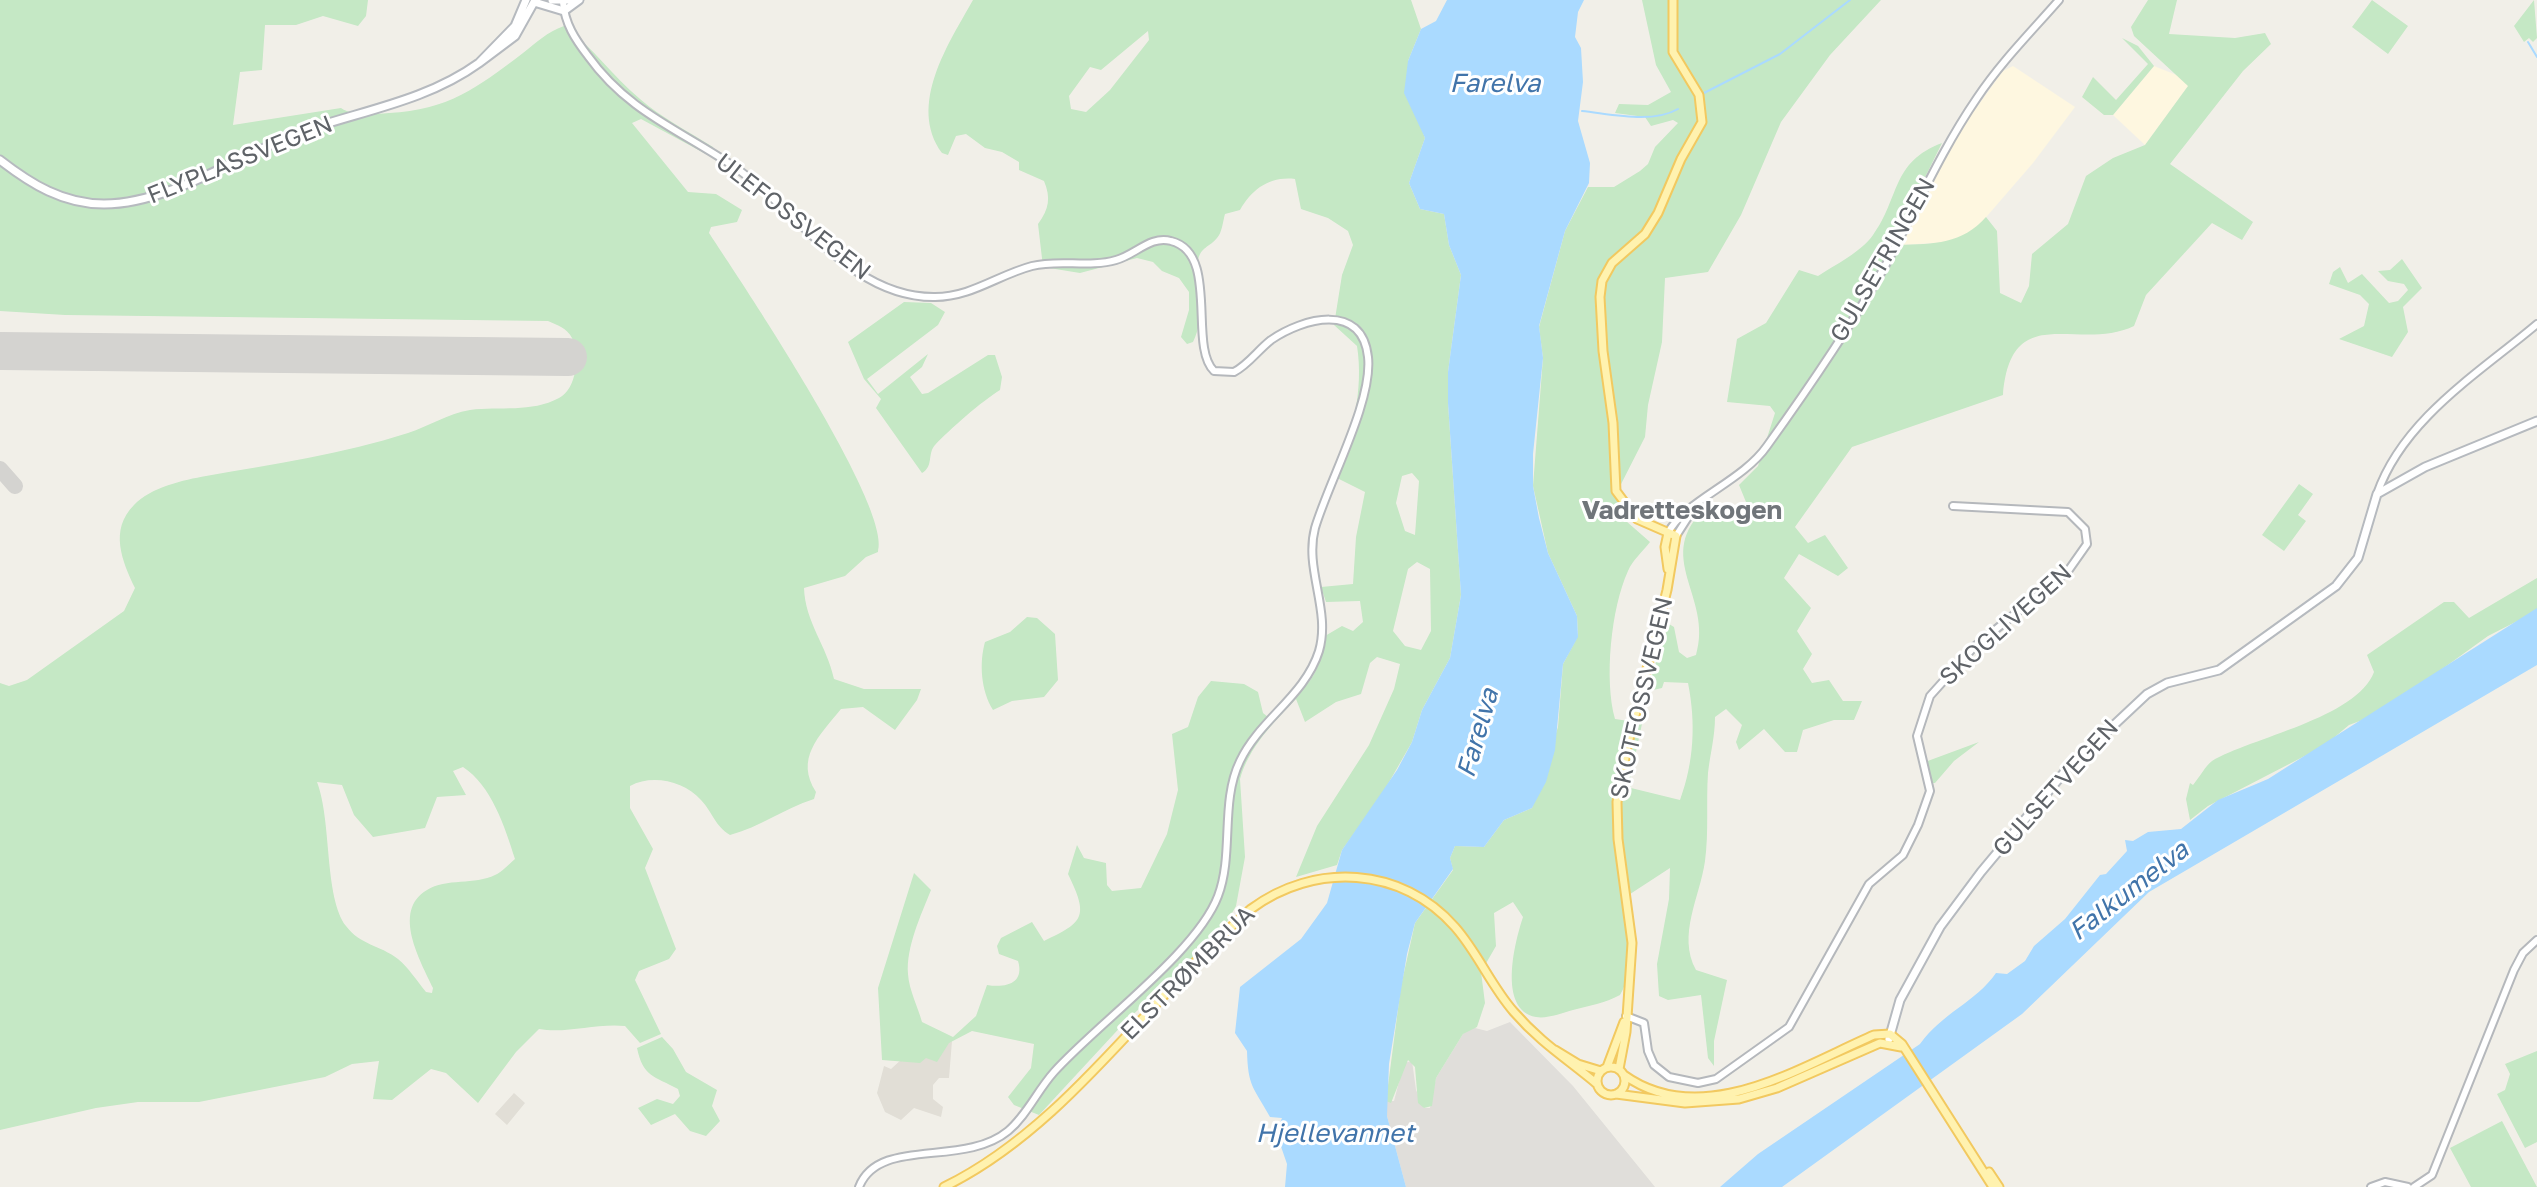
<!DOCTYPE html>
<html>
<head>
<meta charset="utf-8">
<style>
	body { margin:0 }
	canvas { display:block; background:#f1efe8 }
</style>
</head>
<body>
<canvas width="2537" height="1187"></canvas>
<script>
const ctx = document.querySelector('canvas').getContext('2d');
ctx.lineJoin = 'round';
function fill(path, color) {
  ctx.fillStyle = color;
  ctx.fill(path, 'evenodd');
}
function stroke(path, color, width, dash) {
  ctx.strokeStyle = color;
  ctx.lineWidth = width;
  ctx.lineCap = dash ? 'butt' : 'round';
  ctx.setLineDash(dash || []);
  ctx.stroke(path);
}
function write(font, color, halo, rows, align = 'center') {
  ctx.font = font + ' "Golos Text",sans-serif';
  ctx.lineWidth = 6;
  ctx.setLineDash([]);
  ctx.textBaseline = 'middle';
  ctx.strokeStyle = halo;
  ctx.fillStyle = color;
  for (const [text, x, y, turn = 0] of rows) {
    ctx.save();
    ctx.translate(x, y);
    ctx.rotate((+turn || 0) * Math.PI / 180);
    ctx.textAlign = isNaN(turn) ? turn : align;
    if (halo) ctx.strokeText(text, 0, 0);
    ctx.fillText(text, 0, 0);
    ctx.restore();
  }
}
fill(new Path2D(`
	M2013,66l62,41 -42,56 -58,67 -21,12 -55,3 65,-120 39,-54z
	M2154,66l25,10 10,9 -44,60 -32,-30z`), '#fef7e0');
fill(new Path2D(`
	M1510,1022l63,64 82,101h-249l-19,-71 -1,-15h8l10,-38 8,-2 4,29 8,18h6l6,-30 27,-44 8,-7 16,4z`), '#e0deda');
fill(new Path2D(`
	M952,1041l-3,37h-10l-6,7v14l10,8 -2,10 -27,-9 -13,12 -16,-8 -8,-19 7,-27 7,3 12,-11z
	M514,1093l11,10 -18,22 -12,-11z`), '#e1ded6');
fill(new Path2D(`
	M0,0h368l-2,16 -8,10 -35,-10 -27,9h-31l-3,45 -22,2 -7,53 108,-17c13,9 32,6 48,5 59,-3 88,-25 134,-60 14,-11 24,-21 41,-27 29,21 48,50 76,73 22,19 49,33 73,48l4,13 -76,-41 -9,4 56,69 28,2 26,16 -5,12 -26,5 -2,6c31,47 185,276 169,319l-12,5 -21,19 -41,12c1,34 23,58 30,91l30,10h57l-4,11 -22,30 -32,-23 -22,2c-23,28 -46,50 -25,83l-2,7c-31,10 -54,28 -84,36 -15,-9 -17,-22 -29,-35 -17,-19 -49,-26 -71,-14v22l23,41 -8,19 31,81 -7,10 -30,12 -4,9 26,54 -21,9 -15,-17c-29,-3 -59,8 -86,3l-23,23 -38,51 -32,-30 -15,-4 -39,31 -19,-1 6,-38 -27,3 -27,13 -126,25h-61l-42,6 -96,22v-447l9,3 18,-6 97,-69 11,-23c-13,-27 -26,-58 -1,-83 17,-18 50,-25 72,-29 68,-12 136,-22 202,-43 21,-7 39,-19 62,-23 30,-4 61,3 89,-12 18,-9 21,-43 13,-60 -5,-10 -15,-13 -24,-17l-483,-6 -65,-4zM463,767c28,18 42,60 52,92 -6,5 -13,13 -20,16 -20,10 -49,3 -68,15 -36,21 -6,72 6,98l-1,5 -6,-1c-9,-11 -18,-25 -28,-33 -18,-14 -38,-14 -52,-33 -22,-29 -14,-105 -29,-144l25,3 12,30 19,22 52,-9 12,-31 29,-2 -13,-24z
	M973,0h438l10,29 -13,32 9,56 8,21 -16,45 11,26 24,5 5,31 12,30 -13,97v31l13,192 -11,63 -28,52 -10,32 -32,56 -38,52 -5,15 -41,12 21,-51 52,-81 25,-56 6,-25 -23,-7 -7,6 -9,31 -25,8 -31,20 -9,-23c-23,24 -47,48 -56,80l5,78 -9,49 -16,28 -94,87 -87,94 -25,-10 -6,-8 23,-29 3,-24 -62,-13 -23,12 -12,19 -11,-4 -6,5 -38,-3 -4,-72 36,-115 17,17c-10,25 -25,57 -23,84 1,16 10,33 14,48l31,15 23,-21 11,-31c18,3 38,-1 31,-24l-19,-7 -2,-8 4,-8 31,-16 12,19c40,-19 45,-24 24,-67l9,-29 7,13 22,5 1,22 5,6 29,-3 26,-54 11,-44 -6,-56 16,-7 10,-30 13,-16 33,3 14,8 5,21 5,4c34,-24 52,-37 57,-81l17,-10 11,5 10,-9 -3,-21 -34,1 -5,-15 32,-3 3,-47 9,-45 -30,-15c17,-40 29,-87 22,-131l-23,-21 8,-50 11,-30 -5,-14 -20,-13 -27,-9 -6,-30c-25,-3 -43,10 -55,31l-15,4c-2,7 -3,19 -8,24 -7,9 -17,9 -19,23 -5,28 9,54 -5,81l-6,2 -6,-7 8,-27v-18l-10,-14 -17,-7 -9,-9 -16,-4 -57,15 -37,-6 -5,-43c11,-15 13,-26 6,-43l-25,-11v-8l-17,-10 -17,-4 -19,-14 -10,2 -8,19 -6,-2c-35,-48 7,-110 31,-153zM1148,31l1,9 -39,50 -24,22 -15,-3 -2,-13 21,-29 11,3zM1412,473l7,8 -4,54 -10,-4 -9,-28 6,-27zM1417,562l13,7 1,62 -10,19 -16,-4 -12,-15 15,-62z
	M1642,0h239l-51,55 -49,67 -40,93 -33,57 -43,6 -3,64 -14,63 -3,32 -29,57 12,15 -2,12 24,21c-7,9 -18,19 -22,29 -17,37 -24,109 -13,148l21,3 33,-98 5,3 5,25 8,6 9,-3c18,-58 -45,-99 11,-148l15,14 11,-5 13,-14 -7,-17 19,-19 17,-53 -5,-7 -43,-4 10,-63 29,-16 33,-53 19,6c17,-11 43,-24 55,-41 27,-37 18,-73 69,-92l-48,97 5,5c35,-1 63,-1 87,-28l11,14 3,62 21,10 8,-17 3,-32 36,-30 18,-48 27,-18 32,-13 43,-59 -54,-50 -3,-9 17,-27h29l-8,34 66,4 30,-5 6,11 -28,27 -73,93 83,58 -11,18 -30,-17 -66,72 -12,31c-56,27 -123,-28 -131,69l-151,52 -57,80 13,16 17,-8 23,33 -10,8 -39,-22 -15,24 27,30 -14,23 15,23 -9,15 9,14 17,-3 14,21h19l-8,19h-20l-31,10 -6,22h-12l-21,-23 -25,21 -3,-8 6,-17 -16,-16 -11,8c0,20 -5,37 -7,56 -2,29 1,59 -3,88 -5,36 -28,74 -9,109l31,10 -13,61v25l-6,-8 -7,-63 -33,5 -9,-4 -2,-32 12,-65 1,-31 -46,30c4,28 12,72 -4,97 -15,8 -31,11 -47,15 -11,3 -26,9 -37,7 -39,-7 -21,-76 -13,-100l-10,-15 -19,11 2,33 -15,26 4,31 -8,24 -14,7 -27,44 -4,28 -8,2 -6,-5 -3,-36 -7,-7 -17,43 -5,-2 15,-115 14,-63 38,-53 -3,-12 5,-12 29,1 20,-27 28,-12 26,-81 5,-63 15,-28 -1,-20 -29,-63 -15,-67 10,-128 -4,-31 26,-96 23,-44h26l26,-16 8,-7 7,-17 23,-24 -5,-3 -22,6 -6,-9 -30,-4 4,-9 29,1 23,-13 -15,-27zM1664,682l24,1c8,40 6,79 -8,117l-49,-12 -1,-8 19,-89 13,-3z
	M2372,0l36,26 -20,28 -36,-27z
	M2534,0l3,38 -4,4 -4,-4 -5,4 -10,-16z
	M2122,38l16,8 16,20 -41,49h-9l-22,-18 11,-20 23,23 32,-36z
	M2402,259l20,29 -19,19 5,25 -16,25 -53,-18 25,-13 5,-22 -9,-9 -31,-11 4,-12 7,-5 8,16 14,-9 27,29 9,-2 10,-11 -4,-6 -16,-3 -10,-10 12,-1z
	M904,302l27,1 14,9 -7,13 -71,54 11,15 50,-40 -6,13 -12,10 12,17 6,-1 60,-38h7l7,22 -2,13c-18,11 -51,40 -65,55 -8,9 -1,21 -13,28l-46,-65 5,-9 -17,-20 -16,-37z
	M2299,484l14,10 -15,21 8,6 -22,30 -22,-16z
	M2537,578v33l-49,25 -107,77 -32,12 -25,21 -116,60 -18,14 -4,-21 4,-16 3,2c6,-7 13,-20 19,-24 38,-23 145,-43 162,-89l-7,-17 77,-53h10l15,16z
	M1027,617l10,1 18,16 3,46 -14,17 -32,4 -19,9c-12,-19 -14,-47 -8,-68l25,-10z
	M1979,742l-25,19 -19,22h-3l-7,-21z
	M662,1037l11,12 13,23 31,18 -5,16 8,15 -14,15 -16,-5 -15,-17 -24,11 -13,-17 19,-9 16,5 7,-8 -2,-7c-24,-13 -35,-12 -41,-41z
	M2537,1051v91l-12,6 -28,-54 8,-4 5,-16 -5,-10z
	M2502,1121l35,66h-66l-21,-39z`), '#c5e8c5');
fill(new Path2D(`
	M1447,0h137l-6,12 -3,25 6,11 2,34 -5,39 12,42 -1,20 -24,48 -26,95 4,32 -10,96v32l6,32 9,35 29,63 1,21 -15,27 -8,86 -9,32 -14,26 -28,12 -20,27 -29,-1 -5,12 3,11 -38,54 -8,31 -18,110 -2,52 19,71h-121l2,-23 -11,-32 6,-14 -12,-1c-17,-31 -22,-30 -23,-66l-12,-18 5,-46 61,-48 26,-36 15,-53 55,-80 15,-28 10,-32 28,-52 11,-63 -13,-192v-31l13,-97 -12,-30 -5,-31 -24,-5 -11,-26 16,-45 -21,-45 4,-32 13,-32 15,-8z
	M2537,608v57l-388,227 -127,122 -240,173h-62l38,-33 162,-110c22,-31 56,-42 76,-71l11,1 18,-13 9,-15 31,-27 35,-44 6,-1 21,-23 -2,-11 8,1 15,-9 33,-3 37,-29 50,-21z`), '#aadaff');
stroke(new Path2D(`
	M2528,42l9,15
	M1704,93l76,-39 70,-54
	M1582,111c29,3 70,13 96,-2`), '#aadaff', 2);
stroke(new Path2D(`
	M0,352l7,-1
	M511,357l12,6 33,1 6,-9 -9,-8 -15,10
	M0,469l15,17`), '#d4d3d0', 16);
stroke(new Path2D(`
	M0,351l568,6`), '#d4d3d0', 38);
const tertiary = new Path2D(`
	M563,2c2,22 12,37 25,54 41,57 93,74 148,112 62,43 115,130 199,129 36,0 63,-22 97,-31 27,-7 57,2 84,-6 19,-5 35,-25 55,-19 49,12 17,105 43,130l20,1c14,-7 24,-22 37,-32 32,-22 91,-38 97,17 5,44 -39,124 -53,171 -11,41 16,82 4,123 -14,45 -60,69 -79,110 -20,41 -6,93 -22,135 -21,56 -121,128 -164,176 -17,19 -27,43 -46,59 -45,37 -129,5 -149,56
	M2377,494c26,-75 102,-121 160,-170
	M1668,533c16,-32 74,-51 99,-87 41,-57 82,-117 117,-178 31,-57 56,-116 93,-170 24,-36 54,-66 82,-98
	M1676,536l16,-25
	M1626,1016l18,7 4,28 6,14 15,12 29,6 18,-4 73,-52 80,-143 34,-29 15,-30 12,-34 -13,-55 13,-40 44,-49 94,-76 19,-27 -2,-15 -17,-17 -115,-6
	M2371,1187l14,-5 23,5
	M2414,1187l18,-12 82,-205 9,-17 14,-13`);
const secondary = new Path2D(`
	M526,0l-11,26 -36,37 36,-27 19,-34 30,9 15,-11
	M552,0h18
	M0,160c31,24 63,44 104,44 64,0 135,-48 194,-71 61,-22 127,-31 181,-70
	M1889,1039l11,-39 40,-73 41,-55 86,-103 80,-75 20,-11 52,-13 117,-84 22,-28 19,-64 48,-27 112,-46`);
const primary = new Path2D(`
	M1668,533l-3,14 3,22
	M1555,1050l23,14 23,7
	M1597 1081a14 14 0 1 1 28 0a14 14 0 1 1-28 0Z
	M1607,1067l17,-45
	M1619,1069l7,-37 6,-89 -14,-104 -1,-37 10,-55 40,-157 9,-54 -39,-17 -21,-28 -3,-68 -10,-72 -3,-54 2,-16 10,-18 33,-29 13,-21 23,-54 21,-37 -3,-27 -26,-43v-52
	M1624,1075c78,56 176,-8 250,-40l16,-1 12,10 91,143
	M1616,1094l69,9 54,-4 38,-11 103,-45 21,4
	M1989,1172l10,15
	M944,1187c123,-60 205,-190 307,-278 63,-47 151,-43 204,18 23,26 36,59 59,85 27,31 52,46 83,72`);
stroke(tertiary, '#b5b8bc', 10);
stroke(secondary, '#b6babf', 11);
stroke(primary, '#f2c960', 11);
stroke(tertiary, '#fff', 6);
stroke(secondary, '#fff', 7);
stroke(primary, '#fff2af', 7);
write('24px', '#5f6368', '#fff', [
	["FLYPLASSVEGEN",240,160,-22],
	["ULEFOSSVEGEN",793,217,38],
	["GULSETRINGEN",1883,260,-60],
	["SKOGLIVEGEN",2006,625,-42],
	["SKOTFOSSVEGEN",1642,698,-77],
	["GULSETVEGEN",2056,788,-48],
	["ELSTRØMBRUA",1188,973,-45]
]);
write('italic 26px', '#4174aa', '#fff', [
	["Farelva",1495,84],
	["Farelva",1478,733,-74],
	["Falkumelva",2129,891,-38],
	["Hjellevannet",1335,1134]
]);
write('bold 26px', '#70757a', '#fff', [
	["Vadretteskogen",1682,511]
]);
</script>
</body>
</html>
